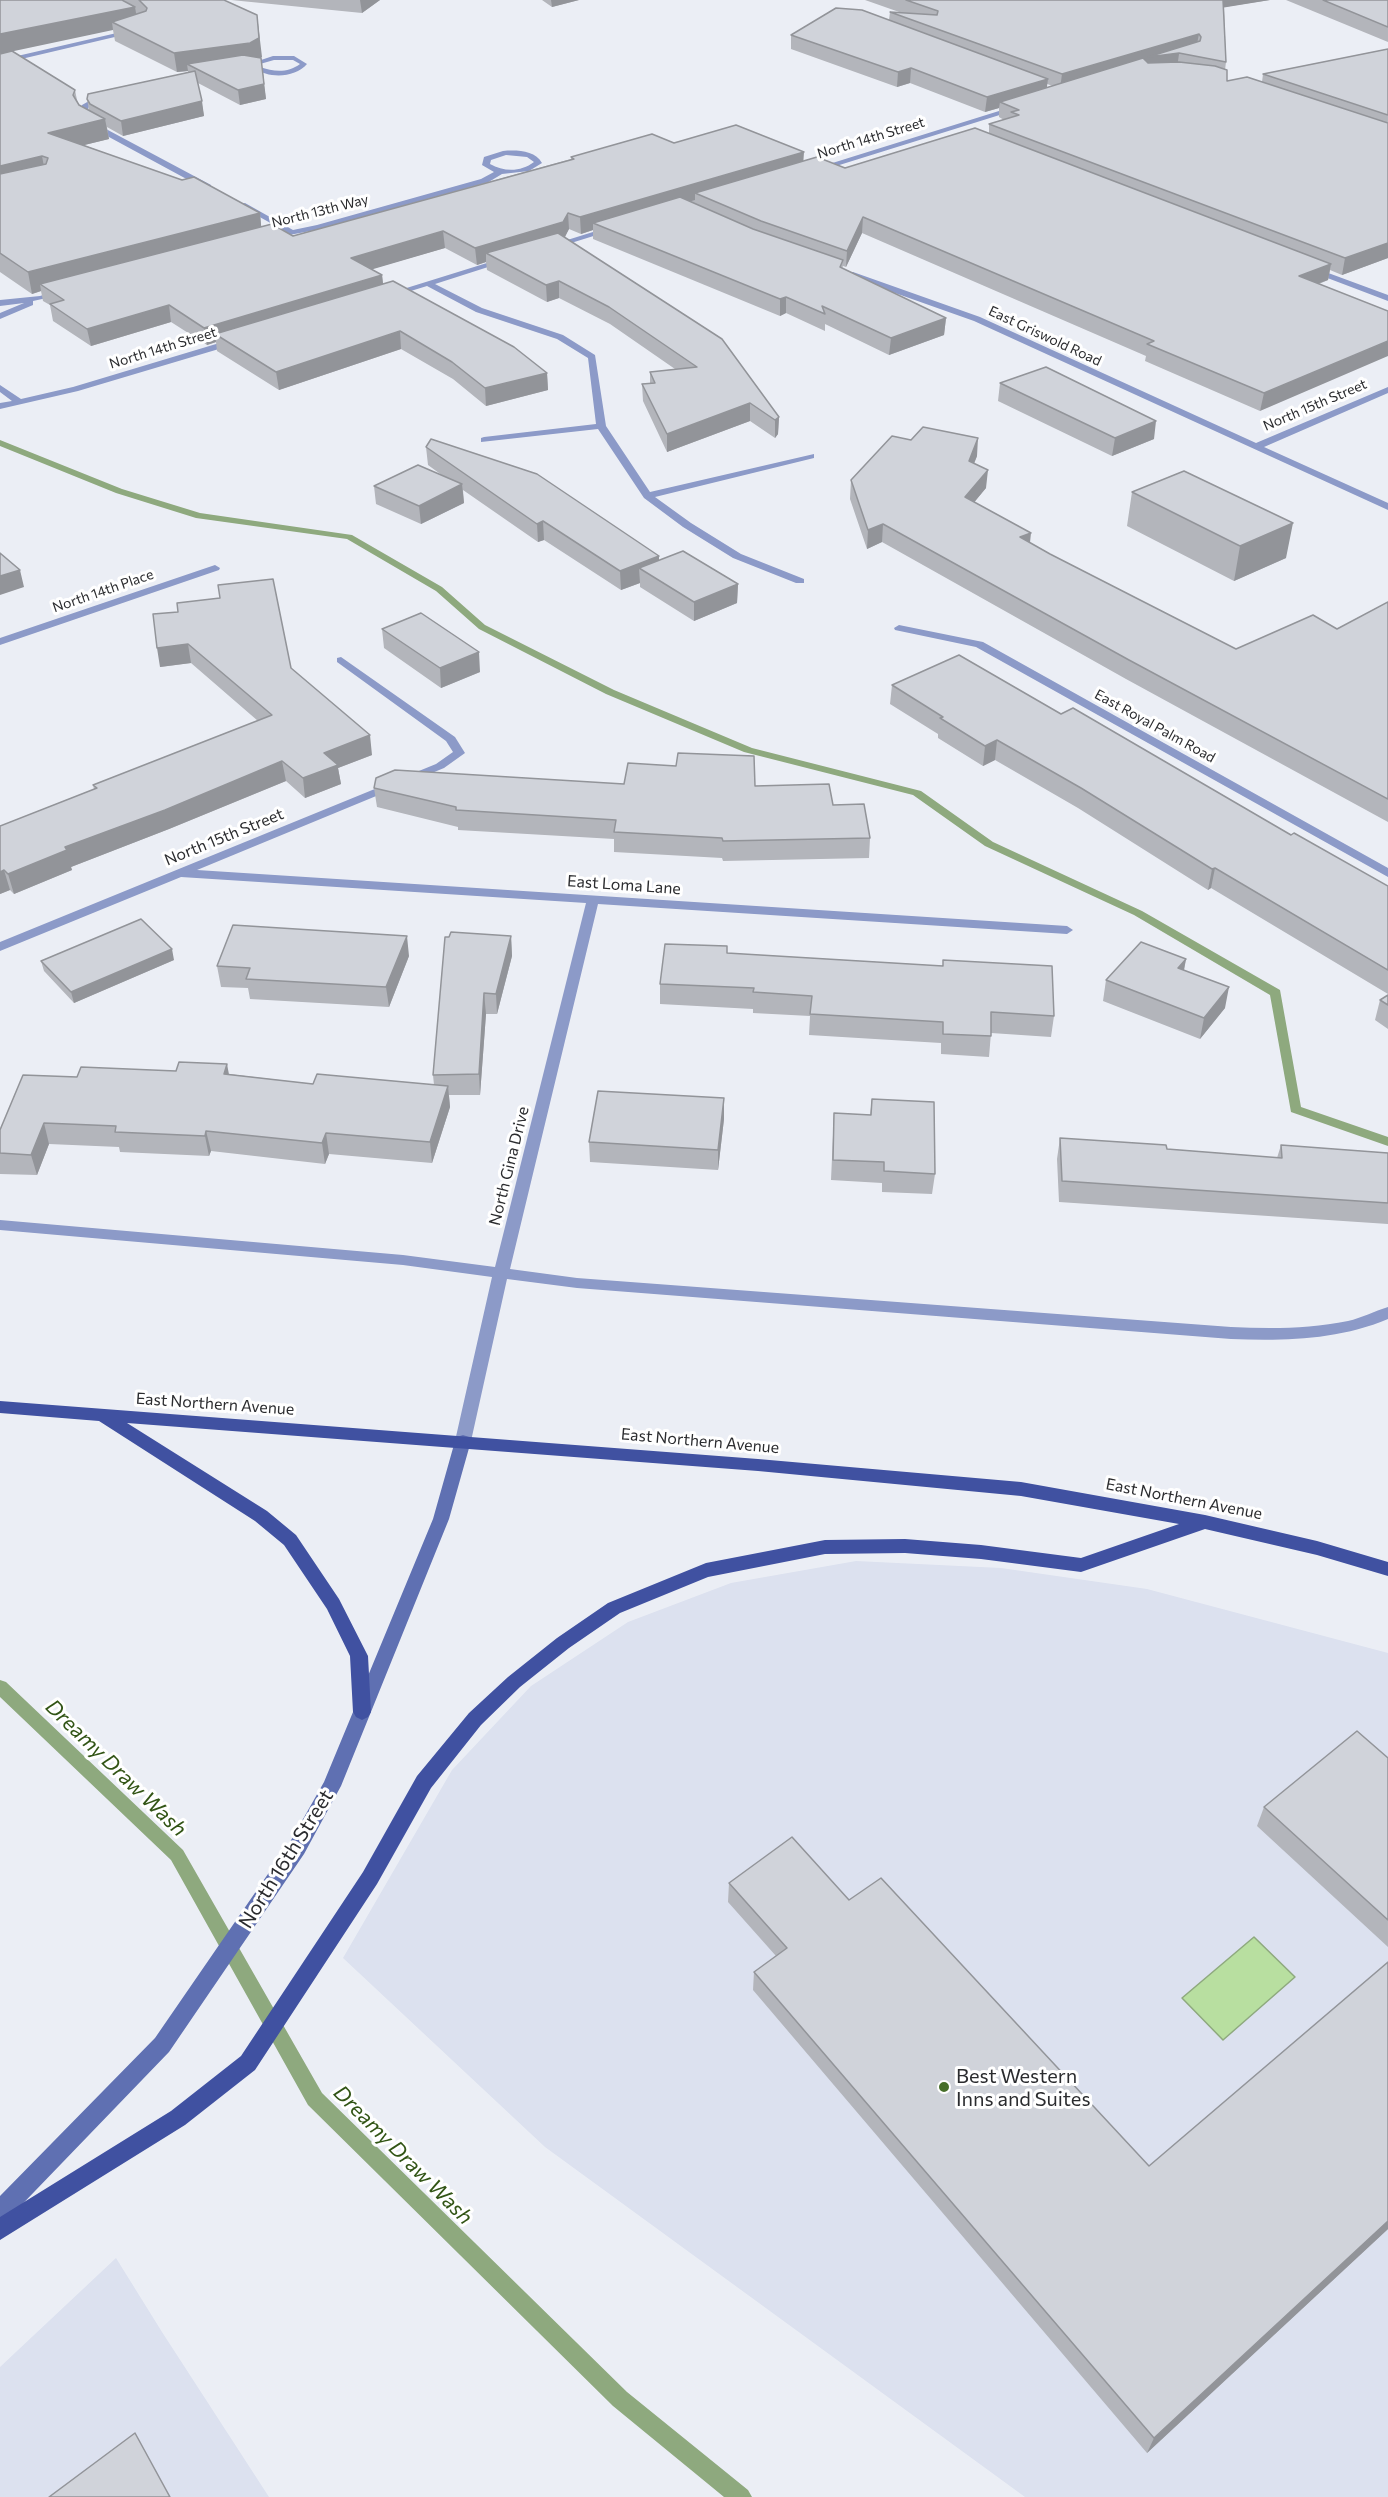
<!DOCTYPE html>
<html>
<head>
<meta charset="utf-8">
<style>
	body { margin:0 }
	canvas { display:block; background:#ebeef5 }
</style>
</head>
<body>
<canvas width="1388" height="2497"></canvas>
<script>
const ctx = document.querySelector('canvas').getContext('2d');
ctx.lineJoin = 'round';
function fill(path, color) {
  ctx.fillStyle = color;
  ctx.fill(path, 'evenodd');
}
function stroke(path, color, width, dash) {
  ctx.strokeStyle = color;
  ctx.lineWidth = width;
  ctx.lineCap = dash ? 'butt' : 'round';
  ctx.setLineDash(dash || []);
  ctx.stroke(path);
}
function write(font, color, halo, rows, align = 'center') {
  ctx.font = font + ' Commissioner,sans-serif';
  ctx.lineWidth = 6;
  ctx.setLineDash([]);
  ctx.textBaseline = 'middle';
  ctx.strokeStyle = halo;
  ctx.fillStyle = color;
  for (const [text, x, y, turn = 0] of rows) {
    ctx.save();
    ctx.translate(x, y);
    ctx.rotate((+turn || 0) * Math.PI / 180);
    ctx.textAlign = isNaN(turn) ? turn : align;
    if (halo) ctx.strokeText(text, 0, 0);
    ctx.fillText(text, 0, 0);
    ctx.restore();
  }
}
fill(new Path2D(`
	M856,1561l145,7 146,21 241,64v844h-363l-480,-350 -202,-189 109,-188 79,-84 97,-64 103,-39z
	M116,2258l46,74 107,165h-269v-130z`), '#dce1ef');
const water = new Path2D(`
	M1254,1937l41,40 -72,63 -41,-42z`);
fill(water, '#b8dfa0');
stroke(water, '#8ea97e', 1.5);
fill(new Path2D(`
	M0,440l122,49 78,24 152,22 90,52 43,38 129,65 138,58 169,43 72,51 149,69 138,79 21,117 87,30v9l-97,-34 -21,-117 -136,-80 -149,-69 -72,-51 -169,-43 -138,-58 -127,-65 -43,-38 -89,-52 -151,-21 -80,-25 -116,-47z
	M0,1680l6,2 177,168 139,243 305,299 121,98 4,7h-28l-111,-91 -305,-301 -137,-245 -171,-163z`), '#8ea97e');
fill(new Path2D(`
	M134,29l2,3 -136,32v-4z
	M273,56h21l13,8c-12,14 -38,15 -53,4l1,-6zM274,60h19l7,4c-12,9 -26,8 -40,3v-3z
	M103,93l7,2 -21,11 -2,8 4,7 120,64v4h-6l-120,-65 -6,-10 3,-9z
	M1015,106l7,2 -205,64 -7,-2z
	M503,151c13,-1 32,-1 39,12l-13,8 -27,3 -15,9 -166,46 -53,10h-3v-4l20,-4 -47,-26 7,-2 48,27 24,-5 164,-46 13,-7 -12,-7 2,-8zM506,155l21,2 7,5c-13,10 -30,10 -44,2l1,-4z
	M609,227l7,2 -61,19 -7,-2z
	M503,258l7,2 -75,24 47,24 81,27 32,20 11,71 44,66 164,-38v4l-159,39 36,26 50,31 63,25v4h-8l-63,-25 -50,-31 -39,-29 -46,-69 -117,13v-4l3,-1 112,-13 -8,-66 -31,-19 -81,-27 -49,-26 -39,12 -4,-3z
	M1312,267l76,28v6l-79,-30 -1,-2z
	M847,272h6l127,45 276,126 132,-56v6l-124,54 124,56v7l-414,-189 -127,-45z
	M62,289l3,1v4l-32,7v4l-33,14v-6l24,-10 -24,3v-6l40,-4z
	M236,338l4,3 -1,2 -161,48 -78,18v-6l12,-2 -12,-9v-7l21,14 52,-12z
	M215,565l5,3 -1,2 -219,75v-7z
	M899,625l84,17 405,226v9l-412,-230 -81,-17 -1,-2z
	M341,657l114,80 10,16 -21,15 -247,102 870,56 6,4 -6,4 -469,-30 -88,365 67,9 654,49c39,2 78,2 117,-6 14,-3 26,-10 40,-14v12c-50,21 -103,22 -157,20l-654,-51 -70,-9 -36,162 -2,4 -6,2 -6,-2 -2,-4 37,-164 -89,-12 -403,-35v-10l403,35 92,12 91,-364 -405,-26 -181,74v-9l436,-178 17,-12 -7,-11 -109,-79v-4z`), '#8c9ac8');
fill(new Path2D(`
	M463,1435l6,2 2,4 -22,78 -108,267 -37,68 -135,198 -161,167 -8,3v-26l155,-158 135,-196 34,-60 109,-263 22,-78 2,-4z`), '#5f70b2');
fill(new Path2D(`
	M0,1401l758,58 263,23 184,33 112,26 71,21v14l-71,-21 -112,-26 -124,43 -100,-13 -76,-6 -80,1 -117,23 -88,36 -51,35 -49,39 -39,38 -50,63 -54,96 -122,186 -70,55 -185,115v-23l171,-106 70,-55 122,-184 54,-96 52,-63 39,-36 49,-39 51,-35 98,-40 119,-23 80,-1 76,6 100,13 98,-34 -158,-28 -263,-25 -631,-48 140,88 29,24 43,64 29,57 3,56 -3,5 -6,3 -6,-3 -3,-5 -3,-56 -23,-47 -43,-64 -29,-24 -156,-100 -99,-8z`), '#4051a1');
fill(new Path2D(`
	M0,0h224l38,57 -2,1 6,41 -26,6 -42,-22 6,33 -81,20 -16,-9 2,12 -25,6 176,68 1,14 32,9 278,-77v-2l103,-14 129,18 42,7 144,-35v-9l15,-4 -5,-3v-9l-14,4 -75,-29 -13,4 -106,-38v-14l98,-15 1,-8 12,1 -37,-13h405l-46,7 2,55 -1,8 2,11 35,1 1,-8 125,-25v209l-46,17 -12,-5 -2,10 -9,4 -59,127 -115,-50 1,-5 -284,-123 -16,34 -3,-1 -1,2 104,50 -2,17 -55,20 -64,-31v7l-39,-18 -6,3 -187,-77v-9l-12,4 -12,-5 -5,8 215,180 -1,17 -3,4 -25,-17 -83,31 -24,-51 -1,-17 8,-1v-11l25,-3 -65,-45 -51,-26 -12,4 -60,-32 -1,-8 -9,3 -32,-17 -74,21 11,6 1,9 164,89 1,17 -62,16 -33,-27 -52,-30 -122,41 -62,-39 -1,-9 -9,3 -36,-23 -80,24 -38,-25 -3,-16 -7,-4 -2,-10 -9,3 -32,-22v-218l75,36 2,10 2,5 10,5 -2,-11 101,-27v-1l-11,1 -62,-31 -2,-11zM1047,84l6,2 -6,2z
	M231,0h149l-18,13z
	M542,0h37l-27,7z
	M1286,0h102v42z
	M1000,383l154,56 -42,17 -114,-55z
	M911,440l66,16 -3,8 12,24 -12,14 56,41 20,11 186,95 101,-20 51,-27v220l-262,-143 -244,-137 -15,7 -17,-50 1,-19z
	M426,447l233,114 79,23 -1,19 -43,18 -54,-34v-4l-19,7 -77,-50 -6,2 -75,-52 1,13 -43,21 -45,-20 -2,-18 69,-10 -15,-11z
	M1132,492l154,66 -52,23 -107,-55z
	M220,598l71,70 81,87 -34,13 3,16 -36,14 -19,-17 -117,48 -98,38 1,3 -58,24 -4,-4 -10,4v-68l94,-37 -1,-4 165,-64 -67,-58 -31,4 18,-55z
	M382,629l98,43 -39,16 -57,-40z
	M892,685l169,29 327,172v108l-177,-106 -3,2 -130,-82 -83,-48 -12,6 -45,-28v-4l-48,-30z
	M624,784l131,2 78,19 37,33 -1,20 -146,3 -1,-3 -108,-6v-13l-156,-9v-3l-81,-20 -3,-19z
	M511,936l1,20 -15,58h-11l-6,81h-31l1,12 -18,56 -103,-9 -4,10 -114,-13 -2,5 -89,-4 -1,-5 -70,-3 -12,31 -37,-1v-44l77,-53 152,-3 84,10 121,1 -1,-10z
	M727,946v7l216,13v-6l111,56 -3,21 -60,-4 -2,24 -48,-3v-11l-132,-8 1,-19 -57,-3v-4l-93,-5v-20z
	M409,956l-20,51 -139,-8 -2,-11 -27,-1 -4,-21z
	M1186,959l-2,12 41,37 -25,31 -97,-38 3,-21z
	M174,960l-100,43 -30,-32 -3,-10z
	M1388,995v34l-13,-9 5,-20z
	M724,1098v21l-6,51 -128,-8 -1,-20z
	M872,1099l63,75 -3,20 -50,-2v-9l-51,-3 3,-67 36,2z
	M1060,1138l107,11 110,9 4,-13 107,8v71l-329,-22 -2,-43z
	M1388,1758v189l-131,-121 7,-19z
	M729,1883l120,17 300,266 239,-204v267l-241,224 -394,-463 1,-18 22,-16 -48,-54z`), '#b3b5bb');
fill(new Path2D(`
	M360,0h20l-18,13z
	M551,0h28l-27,7z
	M1222,0h48l-49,8z
	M135,7l3,18 -26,-3 1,8 -113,24v-20z
	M257,15l5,42 -9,5 -66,2 1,7 -11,1 -3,-19z
	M1199,34l-3,15 -17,5 -2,14 -117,21 2,-15z
	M911,68l-1,15 -13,4 1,-15z
	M263,73l3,26 -26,6 -2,-15z
	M1048,79l-2,15 -46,8 -1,6 -14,4 2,-15z
	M202,101l2,15 -81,20 -2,-15z
	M105,119l4,20 -57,14 -4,-20z
	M804,152l-1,15 -108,26v7l-92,27 -10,-4v7l-12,4 -1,-17z
	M42,156l4,21 -46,11v-22z
	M260,213l2,22 -222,49 1,7 -9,3 -4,-22z
	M568,213l1,16 -5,10 -78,14v9l-9,3 -2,-17z
	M863,217l-1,16 -16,34 1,-16z
	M443,231l2,17 -92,27 -2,-17z
	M1388,243v15l-46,17 3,-17z
	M1331,264l-3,16 -33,12 4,-16z
	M382,275l2,17 -169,42 1,8 -9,3 -3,-17z
	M559,281v17l-12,4 -1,-17z
	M786,297v16l-6,3v-17z
	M169,305l2,17 -80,24 -4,-17z
	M946,318l-2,17 -55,20 2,-17z
	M400,331l1,18 -122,41 -3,-18z
	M1388,341v15l-128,55 4,-18z
	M547,373l1,17 -62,16 -1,-18z
	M750,403v18l-83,31v-18z
	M779,417l-1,17 -3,4v-18z
	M1156,421l-2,18 -42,17 3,-18z
	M978,438l-1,18 -10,24 2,-19z
	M988,470l-2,18 -23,28 2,-19z
	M462,484l2,19 -43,21 -2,-18z
	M543,521l1,19 -6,2 -1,-18z
	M1293,523l-7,35 -52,23 6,-35z
	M883,524l-1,18 -15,7 1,-19z
	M1031,533l-2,19 -9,-15z
	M659,556v19l-20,-7 1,15 -19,7 -1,-19z
	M20,570l4,17 -24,8v-19z
	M738,584l-1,19 -43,18v-19z
	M188,644l3,19 -31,4 -3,-19z
	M479,652l1,20 -39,16 -1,-20z
	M370,735l2,20 -34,13 3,16 -36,14 -2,-20 21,-25z
	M997,740l-2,20 -12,6 2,-20z
	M282,761l4,20 -117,48 -98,38 1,3 -58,24 -6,-20 57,-27z
	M1215,868l-4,20 -3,2 4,-21z
	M4,870l6,20 -10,4v-22z
	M407,936l2,20 -20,51 -3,-20z
	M511,936l1,20 -15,58 -1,-20z
	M172,949l2,11 -100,43 -3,-11z
	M1186,959l-4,20 -4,-11z
	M1229,987l-4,21 -25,31 4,-21z
	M484,993l2,21 -6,81 -1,-21z
	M227,1064l4,21 -7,-11z
	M448,1086l2,21 -18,56 -2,-21z
	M724,1098v21l-6,51v-20z
	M44,1123l5,21 -12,31 -6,-20z
	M206,1131l5,20 -2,5 -4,-20z
	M326,1133l3,21 -4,10 -3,-21z
	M1388,2221v8l-241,224 7,-15z`), '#929499');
const building = new Path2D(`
	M0,0h122l13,7 -135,27z
	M139,0h85l33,15 2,23 -9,5 -76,10 -62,-31 34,-11 1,-3z
	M906,0h317l3,62 -47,-9 -31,4 52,-16 1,-4 -2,-3 -137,40 -172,-62 47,3 1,-4z
	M1323,0h65v27z
	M836,8l26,2 186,69 -61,18 -76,-29 -13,4 -107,-37z
	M1388,49v66l-125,-41z
	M12,51l63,39 -2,5 6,10 26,14 -57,14 134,47 12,-3 66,36 -232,59 -28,-19v-79l46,-10 2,-6 -6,-2 -42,10v-112z
	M243,55l18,3 3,26 -26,6 -51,-26z
	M1143,58l5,5 31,-1 36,4 12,4v11l20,-4 141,46v120l-43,15 -356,-134 30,-9 -8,-3 8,-2 -19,-8z
	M195,71l7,30 -81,20 -31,-17 -3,-5 1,-5z
	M736,125l68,27 -224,65 -12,-4 -5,9 -88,26 -32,-17 -92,27 31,17 -178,53 -35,-23 -82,24 -37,-25 14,-4 -24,-16 232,-60 21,12 281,-77 -3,-2 81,-23 22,9z
	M975,128l356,136 -32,12 89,35v30l-124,52 -117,-49 7,-3 -291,-124 -16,34 -86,-30 -66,-28 122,-36 28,11z
	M680,197l73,32 90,31 -3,7 106,51 -55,20 -69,-32 3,8 -39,-17 -6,2 -187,-76z
	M558,233l164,106 57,78 -4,3 -25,-17 -83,31 -25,-50 13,-1 -5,-11 47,-5 -88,-60 -50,-26 -13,4 -60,-32z
	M393,281l121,66 33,26 -62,15 -33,-26 -52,-31 -124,41 -61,-38z
	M1046,367l110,54 -41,17 -115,-55z
	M923,427l55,11 -9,23 19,9 -23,27 66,36 -11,4 30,17 186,95 77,-34 24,14 51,-27v197l-259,-139 -246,-136 -15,6 -17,-50 41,-44 19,4z
	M431,439l106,35 122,82 -39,15 -77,-50 -6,3 -111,-77z
	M418,465l44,19 -43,22 -45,-20z
	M1184,471l109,52 -53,23 -108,-54z
	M683,551l55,33 -44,18 -55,-34z
	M0,553l20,17 -20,6z
	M273,579l18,89 79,67 -46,18 14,12 -35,13 -21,-17 -117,49 -100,37 2,3 -59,24 -4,-4 -4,2v-46l97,-38 -4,-3 179,-70 -84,-71 -31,4 -4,-34 25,-2 -1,-9 43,-5 -2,-13z
	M421,613l58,39 -39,16 -58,-39z
	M959,655l102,59 12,-6 218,127 3,-2 94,53v84l-173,-102 -3,1 -131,-81 -84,-48 -12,6 -45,-28 3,-1 -51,-32z
	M678,753l76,3 1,30 74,-2 4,21 31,-1 6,34 -147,3 -1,-3 -108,-6 2,-12 -160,-10v-3l-82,-19 2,-10 19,-8 229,14 4,-21 48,3z
	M141,919l31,30 -101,43 -30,-31z
	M233,925l174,11 -21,51 -140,-8 4,-11 -33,-2z
	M451,932l60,4 -15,58 -12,-1 -5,81 -46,1 12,-138h4z
	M1141,942l45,17 -8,9 51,19 -25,31 -98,-38z
	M665,944l62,2v7l216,13v-6l109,6 2,50 -63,-4v24l-48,-2v-12l-133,-8 2,-18 -59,-4 1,-4 -94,-4z
	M1388,995v10l-8,-5z
	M179,1062l48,2 -3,10 89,10 4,-10 131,12 -18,56 -104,-9 -4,10 -116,-12 -1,5 -90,-4 1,-6 -72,-3 -13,32 -31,-2v-23l23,-55 54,2 4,-10 95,4z
	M598,1091l126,7 -6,52 -129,-8z
	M872,1099l62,3 1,72 -51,-3v-9l-51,-2 1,-47 37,2z
	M1060,1138l106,7 1,4 115,9 -1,-13 107,8v50l-326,-22z
	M1357,1731l31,27v162l-124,-113z
	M792,1837l57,63 32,-22 268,288 239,-204v259l-234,217 -400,-466 33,-24 -58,-65z
	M135,2433l35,64h-121z`);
fill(building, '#d0d3da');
stroke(building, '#929499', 1.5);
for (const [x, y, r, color] of [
	[944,2087,6,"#466e29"]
]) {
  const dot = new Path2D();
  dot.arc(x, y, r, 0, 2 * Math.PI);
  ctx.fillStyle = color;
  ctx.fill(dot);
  stroke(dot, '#fff', 2);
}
write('14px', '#2b2c2f', '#fff', [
	["North 14th Street",871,138,-17],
	["North 13th Way",320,211,-14],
	["East Griswold Road",1045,336,25],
	["North 14th Street",163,348,-17],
	["North 15th Street",1315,405,-23],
	["North 14th Place",103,591,-19],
	["East Royal Palm Road",1155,726,29]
]);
write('16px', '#2b2c2f', '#fff', [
	["North 15th Street",224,837,-22],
	["East Loma Lane",624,885,4],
	["North Gina Drive",509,1166,-76],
	["East Northern Avenue",215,1404,4],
	["East Northern Avenue",700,1441,5],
	["East Northern Avenue",1184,1499,11]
]);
write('20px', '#2b2c2f', '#fff', [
	["North 16th Street",286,1859,-58]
]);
write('20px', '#2b2c2f', '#fff', [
	["Best Western",956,2076],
	["Inns and Suites",956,2099]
], 'left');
write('italic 21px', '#315415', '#fff', [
	["Dreamy Draw Wash",116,1768,44],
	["Dreamy Draw Wash",403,2155,45]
]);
</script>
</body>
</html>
